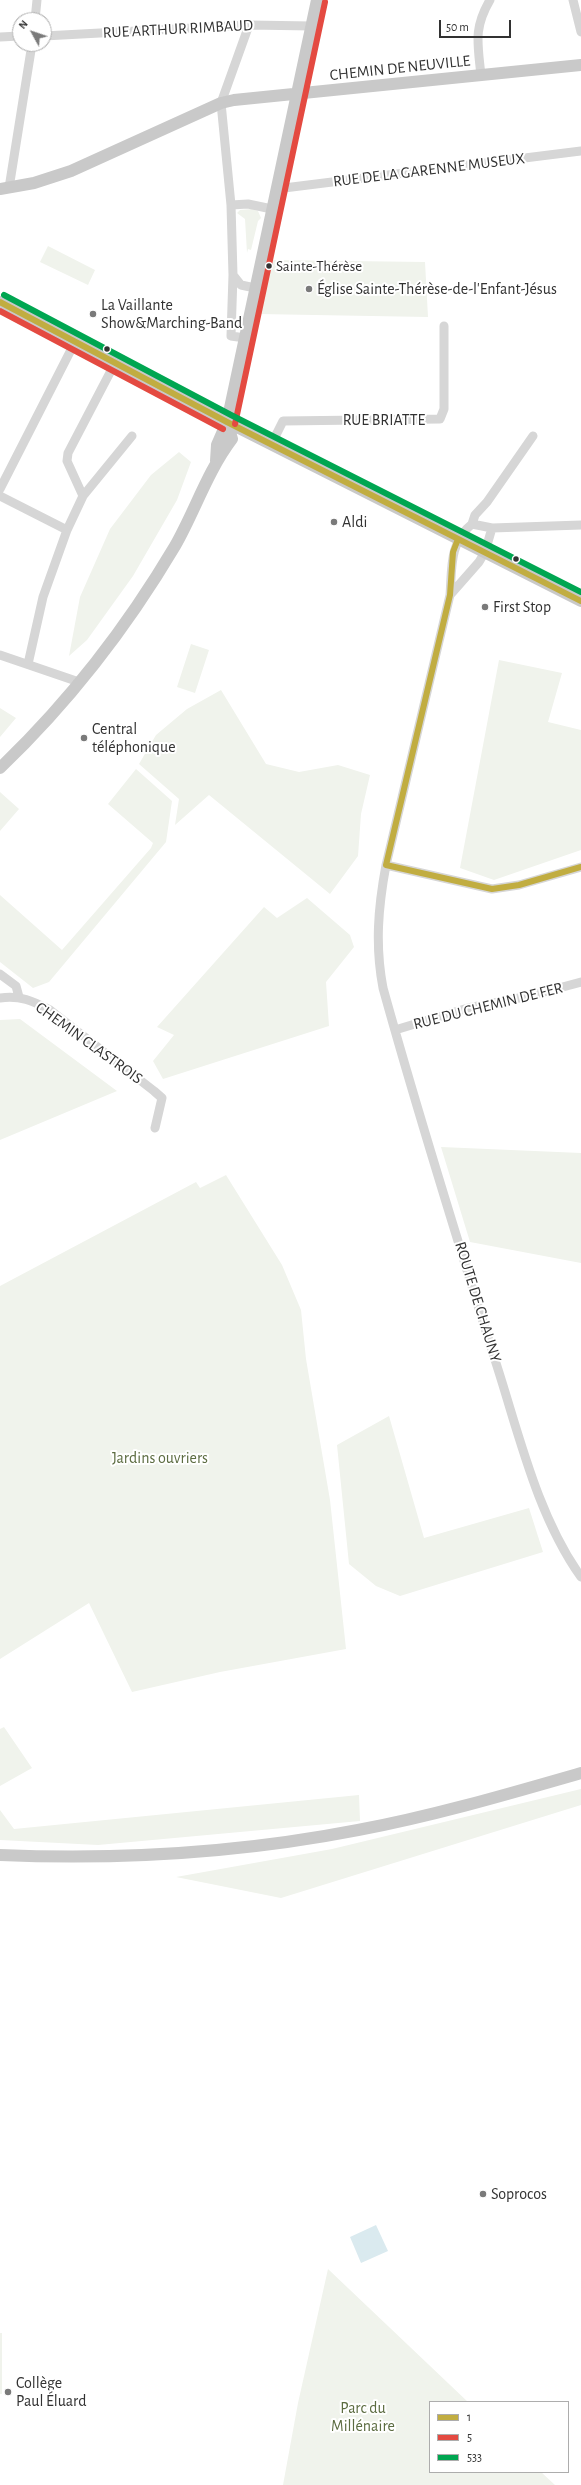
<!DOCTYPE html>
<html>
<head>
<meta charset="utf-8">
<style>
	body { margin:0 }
	#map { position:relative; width:581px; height:2485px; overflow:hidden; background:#fff; font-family:"Alegreya Sans",sans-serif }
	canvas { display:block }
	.legend { position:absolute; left:429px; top:2401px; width:140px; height:72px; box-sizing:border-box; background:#fff; border:1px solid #adadad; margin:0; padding:5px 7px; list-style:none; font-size:12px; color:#323232 }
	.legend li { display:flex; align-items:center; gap:8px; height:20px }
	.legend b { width:20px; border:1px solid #adadad }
	.north { position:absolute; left:12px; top:12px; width:40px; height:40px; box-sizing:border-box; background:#fff; border:1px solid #adadad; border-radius:50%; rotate:310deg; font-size:11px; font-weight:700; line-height:16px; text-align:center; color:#323232 }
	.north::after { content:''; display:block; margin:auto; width:14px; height:18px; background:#7a7a7a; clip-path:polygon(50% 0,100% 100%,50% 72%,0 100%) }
	.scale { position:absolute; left:439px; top:20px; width:72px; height:18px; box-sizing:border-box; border:2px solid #323232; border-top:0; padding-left:5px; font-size:12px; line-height:14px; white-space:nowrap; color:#323232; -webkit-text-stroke:3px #fff; paint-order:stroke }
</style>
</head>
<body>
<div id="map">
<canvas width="581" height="2485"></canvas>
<ul class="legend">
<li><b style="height:5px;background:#c1ad41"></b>1</li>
<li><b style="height:5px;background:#e44a41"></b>5</li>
<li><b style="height:5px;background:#00a651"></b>533</li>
</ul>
<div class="north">N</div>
<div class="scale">50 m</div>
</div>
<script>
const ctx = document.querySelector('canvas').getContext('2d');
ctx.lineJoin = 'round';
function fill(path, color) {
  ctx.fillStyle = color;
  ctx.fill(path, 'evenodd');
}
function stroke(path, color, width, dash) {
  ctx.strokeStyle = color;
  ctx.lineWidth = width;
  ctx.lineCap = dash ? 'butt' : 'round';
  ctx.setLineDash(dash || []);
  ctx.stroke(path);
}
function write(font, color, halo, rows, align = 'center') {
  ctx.font = font + ' "Alegreya Sans",sans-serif';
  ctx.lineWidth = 4;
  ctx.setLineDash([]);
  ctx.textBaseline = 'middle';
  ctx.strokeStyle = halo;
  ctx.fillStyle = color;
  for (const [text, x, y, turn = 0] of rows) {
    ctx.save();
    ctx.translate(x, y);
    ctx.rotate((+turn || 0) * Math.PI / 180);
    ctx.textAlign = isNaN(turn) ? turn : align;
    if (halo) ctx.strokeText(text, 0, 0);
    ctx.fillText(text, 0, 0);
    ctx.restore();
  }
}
fill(new Path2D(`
	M252,209l6,2 3,7 -3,3 -7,29 -3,-1 -1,4 -2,-34 -8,-6 3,-3z
	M48,246l47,24 -7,15 -48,-23z
	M272,260l153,2 3,55 -170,-3z
	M179,452l12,10 -14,38 -44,76 -46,64 -18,16 11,-59 30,-68 41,-54z
	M191,644l18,6 -14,43 -18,-6z
	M499,660l63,13 -14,49 33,8v120l-87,30 -34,-12z
	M221,690l45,74 33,8 39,-7 32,10 -9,39 -3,42 -28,38 -121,-99 -34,30 4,-26 -40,-35 17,-29 31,-26z
	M0,708l16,10 -16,19z
	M136,769l36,32 -6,41 -117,140 -16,6 -33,-26v-67l62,55 89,-102 2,-5 -45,-39z
	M0,792l19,17 -19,22z
	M307,898l43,37 4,12 -28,35 3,44 -166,53 -10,-18 21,-26 -17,-8 107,-120 13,11z
	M20,1019l97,72 -117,49v-120z
	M441,1147l140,6v110l-111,-21z
	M226,1175l56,90 19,45 5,49 24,141 16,149 -126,23 -88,20 -43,-89 -89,56v-373l196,-104 4,6z
	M389,1416l35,122 105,-30 14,44 -143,44 -24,-10 -27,-22 -12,-119z
	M4,1727l28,41 -32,18v-57z
	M581,1789v16l-300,93 -105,-21 156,-28z
	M359,1795l1,26 -262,24 -98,-5v-30l14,19z
	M328,2269l140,133h-38v70h111l14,13h-272l15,-82z
	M0,2333h2v61h-2z`), '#f0f3ec');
fill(new Path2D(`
	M376,2225l12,26 -27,12 -11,-26z`), '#daeaef');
stroke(new Path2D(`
	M573,0l8,32
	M35,20l2,-20
	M249,25l-28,78 10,102 2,70 8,10 14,3
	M44,36l205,-11 63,1
	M0,37l20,-1
	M481,76c-3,-32 -8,-47 9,-76
	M9,188l23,-144
	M276,189l305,-38
	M231,205l17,-1 24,5
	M233,275l-2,61 14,2
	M271,445l12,-24 157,-2 4,-10v-83
	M0,489l75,-147
	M0,496l67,34
	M83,496l-16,-35 1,-8 47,-90
	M472,524l3,-9 12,-13 46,-66
	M581,525l-89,3 -20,-4c-23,18 -20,45 -22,71l-64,270c-8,43 -11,81 -3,123 35,126 74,251 113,375 23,71 41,152 85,214
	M450,595l29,-33 6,-10 7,-24
	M0,655l79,27
	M28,664l15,-67 24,-67 16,-34 49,-60
	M386,865l106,24 27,-4 62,-18
	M0,974l16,12 3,11
	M0,998c20,-3 33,3 50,12l104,81 8,7 -7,30
	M395,1030l73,-22 61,-12 52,-14`), '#d6d6d6', 9);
stroke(new Path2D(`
	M0,189l34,-6 37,-12 150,-68 13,-3 347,-35
	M0,302l227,120 354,179
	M216,461l1,-16 10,-23 90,-422
	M0,768c68,-65 127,-141 175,-222 20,-35 32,-74 57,-107l-5,-17
	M0,1855c120,5 240,-2 358,-25 75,-14 150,-36 223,-57`), '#c9c9c9', 12);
stroke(new Path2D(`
	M0,302l227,120 354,179
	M458,539l-5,13 -3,43 -64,270 106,24 27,-4 62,-18`), '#c1ad41', 6);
stroke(new Path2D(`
	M0,311l223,118
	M235,424l90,-422`), '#e44a41', 6);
stroke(new Path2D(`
	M4,295l227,120 350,177`), '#00a651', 6);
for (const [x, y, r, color] of [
	[269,266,3.5,"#323232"],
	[309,289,4,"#7a7a7a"],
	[93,314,4,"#7a7a7a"],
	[107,349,3.5,"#323232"],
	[334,522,4,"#7a7a7a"],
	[516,559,3.5,"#323232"],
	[485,607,4,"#7a7a7a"],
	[84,738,4,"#7a7a7a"],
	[483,2194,4,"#7a7a7a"],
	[8,2392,4,"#7a7a7a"]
]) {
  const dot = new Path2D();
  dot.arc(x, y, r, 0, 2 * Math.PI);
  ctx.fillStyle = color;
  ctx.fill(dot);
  stroke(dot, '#fff', 1.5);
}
write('15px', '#323232', '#fff', [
	["Sainte-Thérèse",276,266]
], 'left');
write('16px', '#323232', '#fff', [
	["RUE ARTHUR RIMBAUD",178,29,-3],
	["CHEMIN DE NEUVILLE",400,68,-6],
	["RUE DE LA GARENNE MUSEUX",429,170,-7],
	["RUE BRIATTE",384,420],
	["RUE DU CHEMIN DE FER",488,1006,-14],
	["CHEMIN CLASTROIS",89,1043,36],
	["ROUTE DE CHAUNY",478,1302,73]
]);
write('16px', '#323232', '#fff', [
	["Église Sainte-Thérèse-de-l'Enfant-Jésus",317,289],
	["La Vaillante",101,305],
	["Show&Marching-Band",101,323],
	["Aldi",342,522],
	["First Stop",493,607],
	["Central",92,729],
	["téléphonique",92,747],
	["Soprocos",491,2194],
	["Collège",16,2383],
	["Paul Éluard",16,2401]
], 'left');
write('16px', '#5c6c41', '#fff', [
	["Jardins ouvriers",160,1458],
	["Parc du",363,2408],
	["Millénaire",363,2426]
]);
</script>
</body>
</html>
